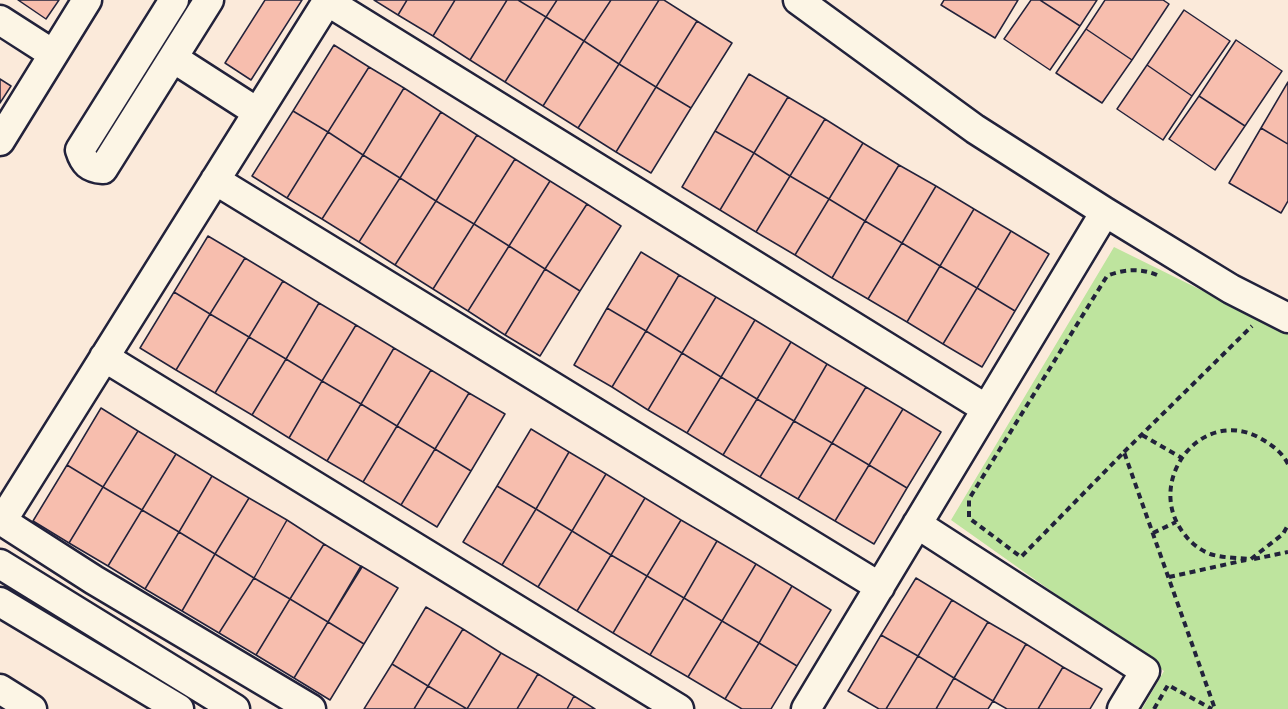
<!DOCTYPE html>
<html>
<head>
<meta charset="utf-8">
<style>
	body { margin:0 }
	canvas { display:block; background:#fbeada }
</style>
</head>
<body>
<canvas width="1288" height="709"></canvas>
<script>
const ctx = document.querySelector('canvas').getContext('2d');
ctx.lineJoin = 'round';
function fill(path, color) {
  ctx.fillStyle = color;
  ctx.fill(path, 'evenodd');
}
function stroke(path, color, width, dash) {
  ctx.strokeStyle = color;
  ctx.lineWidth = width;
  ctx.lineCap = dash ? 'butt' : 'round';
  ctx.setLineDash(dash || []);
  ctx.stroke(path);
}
fill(new Path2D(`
	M1114,247l174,86v376h-146l22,-38 -213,-151z`), '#bee49e');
const building = new Path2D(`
	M18,0h41l-13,19z
	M265,0h37l-51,80 -26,-17z
	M374,0h33l-9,15z
	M407,0h48l-22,36 -35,-21z
	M455,0h52l-37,60 -37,-24z
	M507,0h11l28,17 -41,65 -35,-22z
	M518,0h39l-11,17z
	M557,0h54l-27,41 -38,-24z
	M611,0h48l-40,64 -35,-23z
	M659,0h5l33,21 -41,66 -37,-23z
	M944,0h74l-23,38 -54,-33z
	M1031,0h9l40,26 -30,44 -46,-31z
	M1040,0h57l-17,26z
	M1105,0h58l6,4 -37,56 -46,-31z
	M1184,10l46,31 -38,55 -45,-31z
	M546,17l38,24 -41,65 -38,-24z
	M697,21l35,22 -41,65 -35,-21z
	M1086,29l46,31 -30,43 -46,-30z
	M1236,40l46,31 -37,55 -46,-30z
	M584,41l35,23 -41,64 -35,-22z
	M334,45l35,22 -41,65 -35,-21z
	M619,64l37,23 -40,65 -38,-24z
	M1147,65l45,31 -29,44 -46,-31z
	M369,67l35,21 -41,67 -35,-23z
	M749,74l39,23 -34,56 -39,-22z
	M0,79l11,7 -11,17z
	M1288,82v62l-27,-16z
	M656,87l35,21 -40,65 -35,-21z
	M404,88l37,24 -41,66 -37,-23z
	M1199,96l46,30 -30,44 -46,-31z
	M788,97l37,22 -35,57 -36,-23z
	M293,111l35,21 -41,66 -35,-22z
	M441,112l36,23 -41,66 -36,-23z
	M825,119l38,24 -34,56 -39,-23z
	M1261,128l27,16v57l-7,12 -52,-30z
	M715,131l39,22 -34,57 -38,-23z
	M328,132l35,23 -41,64 -35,-21z
	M477,135l38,24 -41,65 -38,-23z
	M863,143l36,22 -34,56 -36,-22z
	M754,153l36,23 -34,56 -36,-22z
	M363,155l37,23 -41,64 -37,-23z
	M515,159l35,22 -41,65 -35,-22z
	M899,165l37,21 -34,57 -37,-22z
	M790,176l39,23 -34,56 -39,-23z
	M400,178l36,23 -41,64 -36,-23z
	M550,181l37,23 -42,65 -36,-23z
	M936,186l38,23 -34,57 -38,-23z
	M829,199l36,22 -33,57 -37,-23z
	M436,201l38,23 -41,65 -38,-24z
	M587,204l34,22 -41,65 -35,-22z
	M974,209l37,22 -34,57 -37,-22z
	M865,221l37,22 -34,56 -36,-21z
	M474,224l35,22 -41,65 -35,-22z
	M1011,231l38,23 -34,57 -38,-23z
	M208,236l37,22 -35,56 -36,-22z
	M902,243l38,23 -33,56 -39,-23z
	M509,246l36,23 -40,66 -37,-24z
	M641,252l38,23 -33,56 -39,-23z
	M245,258l38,23 -34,56 -39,-23z
	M940,266l37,22 -34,56 -36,-22z
	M545,269l35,22 -40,65 -35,-21z
	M679,275l37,22 -34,56 -36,-22z
	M283,281l36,22 -33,56 -37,-22z
	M977,288l38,23 -33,56 -39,-23z
	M174,292l36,22 -34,56 -36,-22z
	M716,297l39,23 -34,57 -39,-24z
	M319,303l37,22 -34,56 -36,-22z
	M607,308l39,23 -34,56 -38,-22z
	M210,314l39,23 -34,56 -39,-23z
	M755,320l36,22 -34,57 -36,-22z
	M356,325l38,23 -33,56 -39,-23z
	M646,331l36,22 -34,57 -36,-23z
	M249,337l37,22 -34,56 -37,-22z
	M791,342l36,22 -33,57 -37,-22z
	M394,348l37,22 -34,56 -36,-22z
	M682,353l39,24 -34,56 -39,-23z
	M286,359l36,22 -33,57 -37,-23z
	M827,364l39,23 -34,56 -38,-22z
	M431,370l38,23 -34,56 -38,-23z
	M721,377l36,22 -34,56 -36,-22z
	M322,381l39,23 -34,57 -38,-23z
	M866,387l37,22 -34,56 -37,-22z
	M469,393l36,21 -34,57 -36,-22z
	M757,399l37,22 -34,56 -37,-22z
	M361,404l36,22 -34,56 -36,-21z
	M101,408l37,23 -35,56 -36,-22z
	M903,409l38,23 -34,56 -38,-23z
	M794,421l38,22 -34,56 -38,-22z
	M397,426l38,23 -34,56 -38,-23z
	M531,429l38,23 -33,57 -39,-23z
	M138,431l38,23 -34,56 -39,-23z
	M832,443l37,22 -34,56 -37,-22z
	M435,449l36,22 -34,56 -36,-22z
	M569,452l37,22 -34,57 -36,-22z
	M176,454l36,22 -33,56 -37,-22z
	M67,465l36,22 -34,56 -36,-22z
	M869,465l38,23 -33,56 -39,-23z
	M606,474l39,24 -34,57 -39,-24z
	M212,476l37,22 -34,56 -36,-22z
	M497,486l39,23 -34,56 -39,-23z
	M103,487l39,23 -34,56 -39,-23z
	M249,498l38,22 -33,58 -39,-24z
	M645,498l36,22 -34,56 -36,-21z
	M536,509l36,22 -34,56 -36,-22z
	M142,510l37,22 -34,57 -37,-23z
	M287,520l37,24 -34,55 -36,-21z
	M681,520l36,21 -33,57 -37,-22z
	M572,531l39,24 -34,56 -39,-24z
	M179,532l36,22 -33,57 -37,-22z
	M717,541l39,23 -34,57 -38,-23z
	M324,544l38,23 -34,55 -38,-23z
	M215,554l39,24 -35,55 -37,-22z
	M611,555l36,21 -34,57 -36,-22z
	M756,564l36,22 -33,57 -37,-22z
	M361,566l37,22 -34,56 -36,-22z
	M647,576l37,22 -34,57 -37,-22z
	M254,578l36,21 -34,56 -37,-22z
	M916,578l36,22 -34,56 -37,-21z
	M792,586l39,24 -34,56 -38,-23z
	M684,598l38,23 -34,56 -38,-22z
	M290,599l38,23 -34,56 -38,-23z
	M952,600l36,22 -34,56 -36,-22z
	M426,607l37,22 -35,57 -36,-22z
	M722,621l37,22 -34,56 -37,-22z
	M328,622l36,22 -34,56 -36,-22z
	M988,622l38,22 -33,57 -39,-23z
	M463,629l38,24 -34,56 -39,-23z
	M881,635l37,21 -32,53h-7l-31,-18z
	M759,643l38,23 -26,43h-29l-17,-10z
	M1026,644l37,23 -25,42h-31l-14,-8z
	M501,653l37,21 -21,35h-50z
	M918,656l36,22 -18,31h-50z
	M392,664l36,22 -14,23h-50z
	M1063,667l39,22 -12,20h-52z
	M538,674l36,22 -7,13h-50z
	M954,678l39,23 -5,8h-52z
	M428,686l39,23h-53z
	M574,696l21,13h-28z`);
fill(building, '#f7beae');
stroke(building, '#22223b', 1.5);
const minor = new Path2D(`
	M174,0l-94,150c4,13 9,18 23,19l106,-169
	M798,0l177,129 130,83 126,77 57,29
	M327,1l658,407
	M0,20l53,34
	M173,58l84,54
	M0,141l87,-141
	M215,180l665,407
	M104,357l575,352
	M917,524l228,147 -23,38
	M0,564l235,145
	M0,602l179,107
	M0,689l32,20
	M311,709l-217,-129 -92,-59 326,-521
	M806,709l299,-497`);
stroke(minor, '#22223b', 33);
stroke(new Path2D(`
	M1157,275c-16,-7 -34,-6 -50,1l-138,223v19l52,39 103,-105 91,257
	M1142,435l40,23
	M1124,452l128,-126
	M1288,464c-6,-12 -17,-20 -30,-27 -59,-30 -115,47 -73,98 6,8 15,15 25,19 13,4 28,4 41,5l32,-25 5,-9
	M1153,533l23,-11
	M1254,559l34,-7
	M1169,577l77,-17
	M1154,709l14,-24 44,24`), '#22223b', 4, [6, 4.5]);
stroke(minor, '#fcf5e5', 28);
</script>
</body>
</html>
